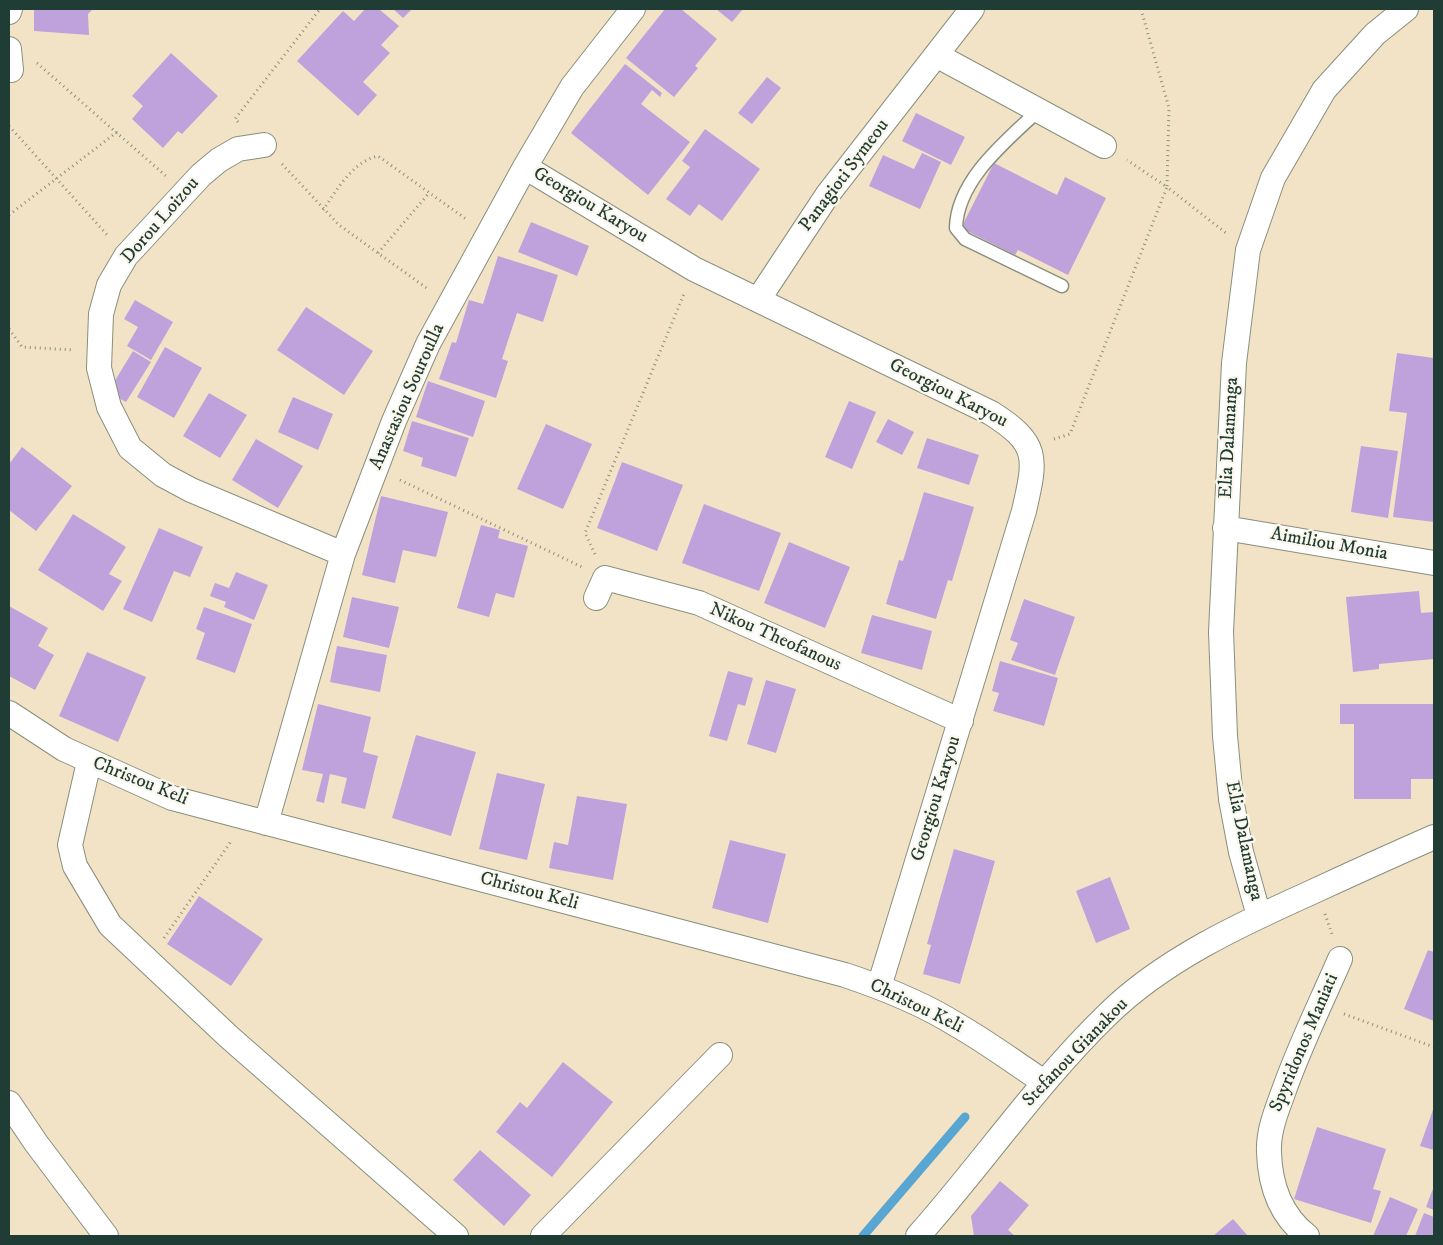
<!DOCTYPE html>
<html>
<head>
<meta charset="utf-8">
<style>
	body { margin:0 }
	#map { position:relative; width:1443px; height:1245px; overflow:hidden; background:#f2e3c6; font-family:"IM FELL DW Pica",serif }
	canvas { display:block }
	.frame { position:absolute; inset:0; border:10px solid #1f3d34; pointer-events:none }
</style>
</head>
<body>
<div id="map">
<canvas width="1443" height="1245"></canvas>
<div class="frame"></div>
</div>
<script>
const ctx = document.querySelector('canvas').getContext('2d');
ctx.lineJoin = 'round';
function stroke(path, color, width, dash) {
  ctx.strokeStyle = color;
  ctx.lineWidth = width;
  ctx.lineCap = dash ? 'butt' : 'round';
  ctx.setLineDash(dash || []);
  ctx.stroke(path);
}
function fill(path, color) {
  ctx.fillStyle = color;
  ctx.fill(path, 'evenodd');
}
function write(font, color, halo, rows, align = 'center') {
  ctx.font = font + ' "IM FELL DW Pica",serif';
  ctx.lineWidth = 4.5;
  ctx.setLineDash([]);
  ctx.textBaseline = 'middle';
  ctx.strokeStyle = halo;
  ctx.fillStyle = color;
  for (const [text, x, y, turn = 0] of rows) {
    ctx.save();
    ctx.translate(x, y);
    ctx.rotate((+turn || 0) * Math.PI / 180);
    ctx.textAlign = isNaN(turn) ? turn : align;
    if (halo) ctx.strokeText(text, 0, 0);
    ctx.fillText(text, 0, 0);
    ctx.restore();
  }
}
stroke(new Path2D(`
	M863,1236l102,-119`), '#59a6d2', 9);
fill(new Path2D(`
	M34,9h59l-5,5 1,21 -55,-4z
	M365,9h14l20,17 -18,19 9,8 -27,29 14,13 -19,21 -61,-55 46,-50 11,10z
	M393,9h19l-9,9z
	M665,9h16l36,30 -22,27 3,2 -24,29 -48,-39z
	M716,9h27l-11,13z
	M171,53l47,43 -36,38 -4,-3 -15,17 -31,-29 11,-13 -11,-10z
	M625,64l37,29 -2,4 -8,-7 -11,14 49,38 -42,53 -77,-62z
	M767,77l14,11 -29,36 -14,-11z
	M916,113l49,24 -14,28 -49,-24z
	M705,129l55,40 -38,52 -23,-17 -9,12 -24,-17 24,-32 -8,-6z
	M922,153l19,9 -21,47 -51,-23 14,-31 31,14z
	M994,163l63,32 8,-18 41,21 -38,77 -50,-25 -3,5 -54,-27z
	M531,222l58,24 -12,30 -59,-24z
	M498,256l60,19 -15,47 -26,-9 -15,46 6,2 -12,37 -57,-19 13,-37 4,1 13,-43 14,4z
	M135,300l38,22 -22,38 -24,-14 11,-19 -14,-8z
	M306,307l67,44 -29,44 -67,-45z
	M165,347l37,21 -28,50 -37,-21z
	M133,351l18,11 -25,40 -18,-10z
	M1397,353l37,5v164l-41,-5 14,-104 -18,-2z
	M428,381l57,20 -12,36 -57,-20z
	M209,393l38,22 -27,43 -37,-22z
	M293,397l40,17 -15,36 -40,-18z
	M849,401l27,11 -24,57 -27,-12z
	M888,419l26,13 -12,23 -26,-13z
	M412,421l57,17 -13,39 -35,-11 2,-8 -20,-7z
	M546,424l46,20 -29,65 -46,-20z
	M927,438l52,17 -10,30 -52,-17z
	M256,439l47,27 -25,42 -46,-28z
	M1361,446l37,5 -10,67 -37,-6z
	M22,447l50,39 -36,45 -27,-21v-46z
	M622,462l61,23 -26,66 -60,-23z
	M924,492l50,15 -22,74 -4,-1 -12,39 -50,-15 13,-44 4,1z
	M381,496l67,16 -12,45 -33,-7 -8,33 -33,-8z
	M704,504l77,29 -22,58 -77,-28z
	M73,514l53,33 -17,27 13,7 -19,30 -65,-41z
	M481,525l19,5 -2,8 30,8 -14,52 -18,-5 -7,24 -32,-9z
	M159,528l44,19 -13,30 -16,-6 -22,51 -29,-13z
	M789,542l61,25 -25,61 -61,-25z
	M236,572l32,13 -14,35 -30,-13 2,-5 -16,-6 5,-13 14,5z
	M1419,591l2,22 13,-1v47l-55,5v5l-26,3 -7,-75z
	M352,597l47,10 -10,41 -46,-11z
	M1024,599l51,18 -20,58 -44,-15 7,-17 -8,-3z
	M9,606l39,22 -10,18 16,9 -19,35 -26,-14z
	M204,607l48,17 -17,49 -39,-14 9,-26 -9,-4z
	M872,615l60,16 -10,39 -61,-17z
	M337,646l50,9 -7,37 -50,-10z
	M87,652l59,25 -28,65 -59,-26z
	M1000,661l58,17 -14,48 -51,-15 6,-18 -7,-2z
	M728,671l25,7 -8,28 -7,-2 -11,37 -18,-5z
	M766,680l30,9 -20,64 -29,-9z
	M318,704l53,13 -8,35 15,4 -13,53 -24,-6 6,-25 -17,-4 -6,29 -8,-2 7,-27 -21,-4z
	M1340,704h93v75h-22v20h-57v-75h-14z
	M416,735l60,17 -25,84 -59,-18z
	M497,773l48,11 -18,76 -48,-11z
	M577,796l50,8 -14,76 -64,-12 5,-26 14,3z
	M730,840l56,14 -18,69 -56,-15z
	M954,849l41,12 -35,123 -37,-10 8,-29 -4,-1z
	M1110,877l20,52 -34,14 -20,-52z
	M199,896l64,43 -32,47 -64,-42z
	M1428,950l6,2v69l-30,-12z
	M563,1062l50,40 -61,75 -56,-45 24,-30 7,6z
	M1434,1107v43l-14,-4z
	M1317,1127l69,22 -13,40 8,2 -10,32 -77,-24z
	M480,1150l51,45 -27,31 -51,-46z
	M1000,1181l29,24 -21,25 7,6h-41l-3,-20z
	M1434,1186v24l-8,-3z
	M1390,1197l28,12 -12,27h-33z
	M1424,1213l10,4v19h-19z
	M1233,1219l15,17h-35z`), '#bfa2db');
const lane = new Path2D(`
	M1039,110c-33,31 -82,70 -83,118l9,11 97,47`);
const street = new Path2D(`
	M9,12l1,-3
	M9,49l2,21
	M938,56l166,90
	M264,145l-26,4 -19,11 -18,15 -75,81 -17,29 -8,29 -2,54 10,39 21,41 33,27 28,15 152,64
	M525,167l169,102 297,144c49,31 45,45 33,98l-145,476
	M758,300l70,-106 144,-185
	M1225,528l209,35
	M596,598l9,-20 94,25 262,118
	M9,713l55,36 108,49 673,177c39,13 77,28 112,50 30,17 58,38 87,57
	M89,762l-19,83 5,21 35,59 119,112 227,199
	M266,823l77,-269 51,-133 34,-77 97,-177 47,-80 61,-78
	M1259,916l-18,-64 -10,-53 -6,-63 -4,-104 13,-269 14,-113 25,-72 51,-88 51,-56 31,-25
	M9,1103l27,40 70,93
	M543,1236l177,-181
	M918,1236c64,-72 119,-153 189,-221 56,-55 132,-90 203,-122 41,-19 83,-38 124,-56
	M1307,1236c-27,-21 -37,-50 -38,-84 -1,-20 7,-40 14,-59 16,-46 38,-90 57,-134`);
stroke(lane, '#88907d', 15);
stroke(street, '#88907d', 26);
stroke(new Path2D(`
	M1141,9l28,99 -2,79 59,46
	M37,63l129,113
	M238,122l-3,-3 85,-110
	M9,126l100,111
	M282,164l57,61 89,64
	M323,210c14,-20 29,-48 55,-54l88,63
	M9,215l108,-83
	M378,253l51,-60
	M9,329l13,18 52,3
	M1054,439l16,-5 97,-247 -40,-27
	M400,480l182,87
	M595,554l-10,-21 99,-239
	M1325,914l7,20
	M164,938l68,-98
	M1344,1014l90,33`), '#88907d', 3, [1, 4]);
stroke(lane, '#fff', 12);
stroke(street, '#fff', 24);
write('19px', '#1f3d34', '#fbf7ec', [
	["Panagioti Symeou",845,176,-53],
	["Georgiou Karyou",590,206,31],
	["Dorou Loizou",161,221,-49],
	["Georgiou Karyou",948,394,27],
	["Anastasiou Souroulla",408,397,-66],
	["Elia Dalamanga",1230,438,-87],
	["Aimiliou Monia",1329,545,10],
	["Nikou Theofanous",775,638,24],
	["Christou Keli",140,782,22],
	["Georgiou Karyou",937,799,-73],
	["Elia Dalamanga",1243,841,78],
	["Christou Keli",529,892,15],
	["Christou Keli",916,1007,26],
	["Spyridonos Maniati",1305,1043,-67],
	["Stefanou Gianakou",1076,1053,-46]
]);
</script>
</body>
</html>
